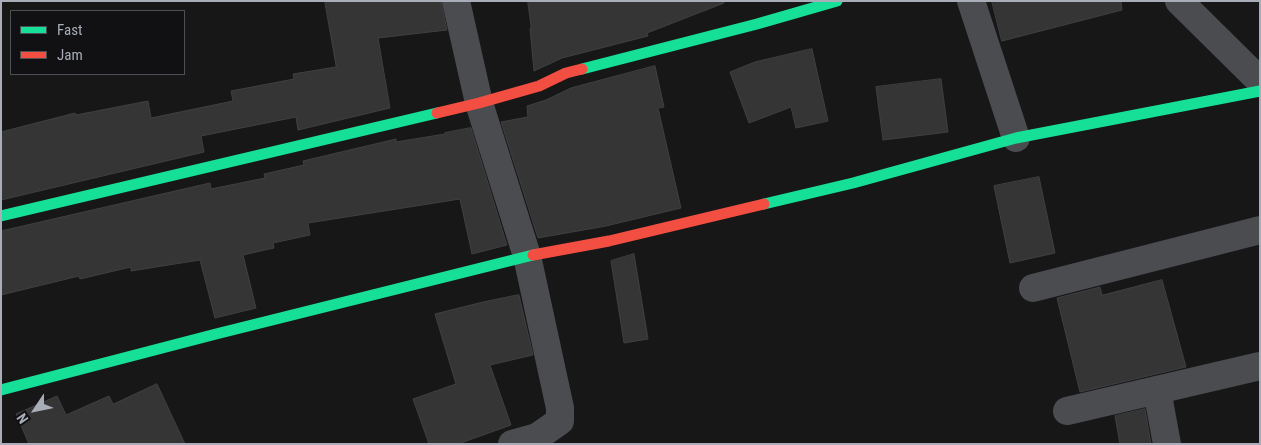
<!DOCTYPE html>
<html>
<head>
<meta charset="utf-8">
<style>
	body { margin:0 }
	#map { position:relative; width:1261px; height:445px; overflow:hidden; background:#171717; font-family:"Roboto Condensed",sans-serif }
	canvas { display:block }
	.frame { position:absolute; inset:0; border:2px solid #a8adb8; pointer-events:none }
	.legend { position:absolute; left:10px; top:10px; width:175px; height:65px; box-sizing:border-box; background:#111113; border:1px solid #4d4f55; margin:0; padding:6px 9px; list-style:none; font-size:15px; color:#a8adb8 }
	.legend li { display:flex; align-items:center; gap:10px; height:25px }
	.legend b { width:25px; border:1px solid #4d4f55 }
	.north { position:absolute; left:10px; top:385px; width:50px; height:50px; -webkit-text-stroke:4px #111113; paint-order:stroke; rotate:236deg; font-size:14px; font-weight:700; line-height:20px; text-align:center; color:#a8adb8 }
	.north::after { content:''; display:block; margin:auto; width:18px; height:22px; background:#a8adb8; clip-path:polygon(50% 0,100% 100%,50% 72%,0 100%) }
</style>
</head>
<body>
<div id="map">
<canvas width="1261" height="445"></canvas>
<div class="frame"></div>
<ul class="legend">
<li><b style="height:6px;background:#16e098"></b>Fast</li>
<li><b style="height:6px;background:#f24e42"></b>Jam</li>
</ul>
<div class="north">N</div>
</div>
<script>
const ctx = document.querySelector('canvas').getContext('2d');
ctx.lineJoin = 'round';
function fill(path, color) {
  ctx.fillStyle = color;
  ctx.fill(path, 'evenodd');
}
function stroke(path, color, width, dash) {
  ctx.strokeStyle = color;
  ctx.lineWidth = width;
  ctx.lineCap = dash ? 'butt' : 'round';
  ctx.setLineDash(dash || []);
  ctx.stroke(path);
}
const building = new Path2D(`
	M325,1h116l6,29 -69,8 12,70 -92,22 -2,-13 -95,19 3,16 -203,48v-68l74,-19 1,2 72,-14 3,17 82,-17 -2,-10 63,-12 -1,-5 43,-7z
	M528,1h195l1,2 -77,30 1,3 -86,22 -28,13 -4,-43h1z
	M992,1h129l1,9 -120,31z
	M812,49l16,72 -32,7 -5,-21 -42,16 -19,-51 25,-10z
	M655,66l9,41 -6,1 23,100 -75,18 -68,12 -37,-116 27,-5 -1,-11 19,-6 25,-12z
	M941,79l7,53 -65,8 -7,-53z
	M471,128l36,117 -35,9 -12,-55 -152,24 2,12 -37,8 1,5 -31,7 13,53 -41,10 -15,-58 -69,11v-4l-51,12 -1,-3 -78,19v-64l209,-48 1,6 54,-11 -1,-4 40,-9 -1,-4 93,-22v3l49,-8v-1z
	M1039,177l16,76 -45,10 -16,-77z
	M634,254l14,85 -24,4 -13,-82z
	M1162,280l24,87 -106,25 -23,-94 43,-11 2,8z
	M519,295l14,60 -43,10 21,60 -53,19h-29l-16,-45 43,-15 -21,-70 48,-12z
	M157,384l28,60h-156l-13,-30 41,-18 9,19 43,-19 4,8z
	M1145,409l6,35h-31l-5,-28z`);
fill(building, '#353536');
stroke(building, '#3f4043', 1);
stroke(new Path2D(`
	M456,1l23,102 48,153 33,152v13l-23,16 -25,7
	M971,1l45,137
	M1179,1l81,80
	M1033,288l227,-58
	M1157,390l103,-24
	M1067,411l90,-21 10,54`), '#4b4c50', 28);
stroke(new Path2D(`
	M582,69l175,-45 80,-23
	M764,204l89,-21 163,-45 244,-47
	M1,216l436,-103
	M1,390l215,-56 317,-79`), '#16e098', 11);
stroke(new Path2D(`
	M437,113l42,-10 60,-17 27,-13 16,-4
	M533,255l76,-14 155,-37`), '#f24e42', 11);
</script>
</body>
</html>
